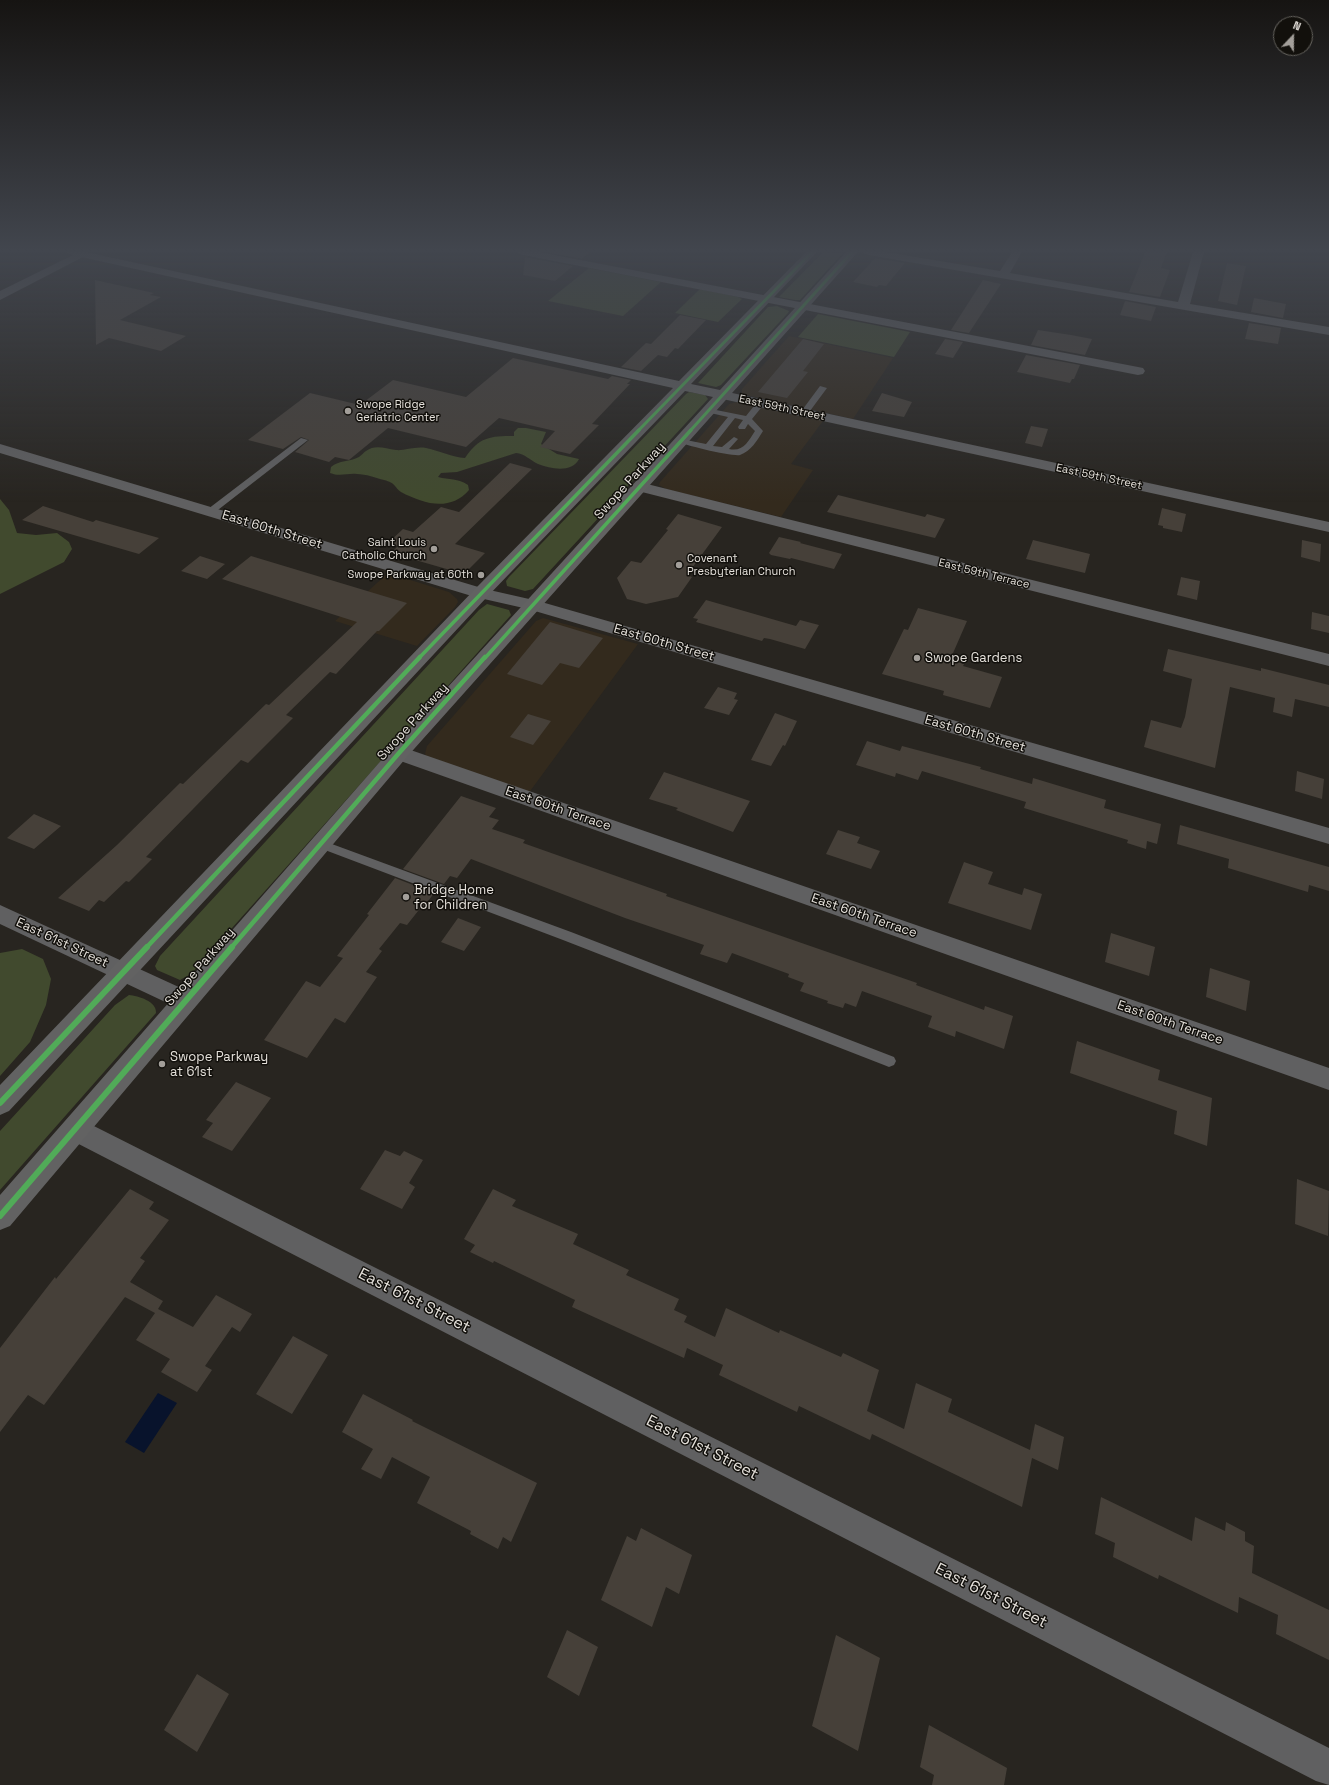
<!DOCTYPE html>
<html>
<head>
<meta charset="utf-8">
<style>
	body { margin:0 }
	#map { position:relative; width:1329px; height:1785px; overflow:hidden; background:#282520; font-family:"Space Grotesk",sans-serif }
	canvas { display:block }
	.north { position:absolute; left:1273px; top:16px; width:40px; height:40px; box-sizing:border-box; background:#12100c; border:1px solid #66645f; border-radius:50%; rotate:22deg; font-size:11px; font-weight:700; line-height:16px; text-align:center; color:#e5e1db }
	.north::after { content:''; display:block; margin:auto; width:14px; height:18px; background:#a39f9a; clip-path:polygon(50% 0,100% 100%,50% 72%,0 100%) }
</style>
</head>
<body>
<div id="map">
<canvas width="1329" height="1785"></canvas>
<div class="north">N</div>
</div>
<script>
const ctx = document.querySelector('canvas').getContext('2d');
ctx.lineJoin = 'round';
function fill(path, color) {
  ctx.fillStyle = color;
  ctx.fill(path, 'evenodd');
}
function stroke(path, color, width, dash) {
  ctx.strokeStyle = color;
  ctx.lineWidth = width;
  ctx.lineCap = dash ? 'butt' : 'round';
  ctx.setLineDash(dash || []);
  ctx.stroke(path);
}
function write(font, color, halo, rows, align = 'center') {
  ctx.font = font + ' "Space Grotesk",sans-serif';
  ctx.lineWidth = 3;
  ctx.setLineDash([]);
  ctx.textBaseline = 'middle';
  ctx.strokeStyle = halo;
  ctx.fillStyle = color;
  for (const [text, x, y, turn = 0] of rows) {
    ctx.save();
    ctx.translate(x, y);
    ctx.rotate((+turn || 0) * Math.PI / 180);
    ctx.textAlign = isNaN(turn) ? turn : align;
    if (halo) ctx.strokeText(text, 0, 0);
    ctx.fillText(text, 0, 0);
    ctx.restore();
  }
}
fill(new Path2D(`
	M789,336l104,22 -40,61 -111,-25v-5z
	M737,402l86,19 -32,43 22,6 -32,47 -115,-28 -7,-4 1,-3 69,-78z
	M388,573l61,19 8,7 1,3 -3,5 -38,39 -82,-25z
	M543,618l95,26 -110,150 -100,-36 -3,-4 2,-8 109,-125z`), '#332a1d');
fill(new Path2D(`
	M823,252l20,1 -43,47h-5l-16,-3z
	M589,268l72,14 -38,34 -75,-15z
	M700,289l38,8 4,2 -24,23 -43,-9z
	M777,306l12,5 -1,2 -67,72 -5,2 -18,-4 70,-76z
	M818,314l92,18 -16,25 -96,-20z
	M689,392l16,3 3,4 -175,190 -8,2 -18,-5 -1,-5 3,-4 177,-183z
	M518,428h8l20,4 -5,12 16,10 22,5c-7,14 -28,10 -41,5 -8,-4 -13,-10 -22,-11l-59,19 -16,1 -3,4c11,3 20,1 30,8l1,5c-19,22 -45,14 -68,2 -7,-5 -5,-9 -17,-12 -8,-2 -18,-6 -27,-6 -10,-1 -17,3 -27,-1l1,-6c8,-7 19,-5 28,-10 3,-2 5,-5 7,-6 10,-7 19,-2 30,-1 8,1 19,-4 30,-2 14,3 26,9 39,10 14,-21 25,-22 49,-22v-4z
	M0,499l9,11 8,23 19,2 21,-2 12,9 3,7 -8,13 -64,32z
	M487,604l22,6 2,5 -320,359 -11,6 -23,-10 -2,-4 5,-10 319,-346z
	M22,949l21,10 8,20 -5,26 -16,37 -30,34v-123z
	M129,995c9,1 28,6 27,18l-156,177v-59l115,-126z`), '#414a2e');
fill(new Path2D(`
	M158,1393l19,10 -33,50 -19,-11z`), '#08132c');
fill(new Path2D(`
	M545,252h45l-8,7z
	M1145,252h22l-6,16 9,2 -10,27 -31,-5z
	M525,257l48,9 -18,15 -32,-6z
	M875,258l30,5 -19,23 -7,-1 -2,2 -24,-5z
	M1227,263l19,3 -9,39 -19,-4z
	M95,280l59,13 -4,2 11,2 -41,23 66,16 -25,15 -52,-13 -13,7z
	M983,280l18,4 -32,49 -18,-3z
	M1254,298l32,6 -3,14 -32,-6z
	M1125,301l31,6 -5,14 -31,-6z
	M680,315l26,5 -28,29 -3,-1 -8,9 -9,-2 -17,16 -20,-4 25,-24 5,1z
	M1249,323l32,5 -3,16 -33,-5z
	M1038,330l33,5 21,4 -7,16 -54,-10z
	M803,339l21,5 -21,27 5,1 -21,26 -29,-6z
	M945,339l18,3 -10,16 -18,-4z
	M1026,355l54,10 -6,14h-2l-2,4 -53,-11z
	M513,358l95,21 4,-3 19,4 -4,4h3l-38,40 7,1 -29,29 -30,-7 15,-16 -56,-13 -33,29 -78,-19 -39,32 -14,-3 -6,5 -34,-10 14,-12 -8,-3 -18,12 -35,-9 62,-47 50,12 33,-25 73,17z
	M882,393l30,9 -8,15 -32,-6z
	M1031,426l17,3 -6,18 -17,-4z
	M510,463l22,6 -77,75 30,9 -21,21 -73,-21 7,-7 -10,-3 15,-14 10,3 28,-25 18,5z
	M838,495l87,22 2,-3 18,5 -10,19 -108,-26z
	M43,506l50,16 3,-2 63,18 -20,16 -117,-34z
	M1162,508l24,6 -4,18 -19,-4v-2l-5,-1z
	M678,514l44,13 -35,48 5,2 -14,20 -32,7 -19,-5 -10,-21 14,-17 10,2 27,-33 -2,-1z
	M779,537l22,5 -1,1 42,11 -8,15 -43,-11 -1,1 -19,-4 -2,-2z
	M1033,540l57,14 -5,19 -59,-14z
	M1302,540l19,4 -1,18 -19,-5z
	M200,556l25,8 -18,15 -26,-8z
	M251,556l156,47 -28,28h-2l-41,43 -6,-2 -44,43 7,3 -45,45 -7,-3 -95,97 6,2 -23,23 -3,-1 -22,21 -5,-2 -10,11 -31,-13 59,-53 63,-62 3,1 83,-80 3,1 88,-83 -135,-43z
	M1181,577l19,4 -3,19 -20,-5z
	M706,600l90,26 4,-6 19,5 -14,24 -35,-10 -6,-1 -2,3 -66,-19 2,-3 -5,-1z
	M918,608l49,13 -17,39 14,4 -1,2 39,11 -12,31 -47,-13 1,-4 -62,-17 22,-45 4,1z
	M1312,612l17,4v17l-18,-4z
	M550,622l53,16 -24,30 -19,-5 -18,22 -35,-11z
	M1168,649l93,22v-3l68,17v22l-34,-8 -3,18 -19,-5 2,-14 -45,-11 -15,81 -71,-21 7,-27 30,8 4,-11 7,-38 -29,-8z
	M718,687l19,6 -3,6 4,1 -9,15 -25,-7z
	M775,713l22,8 -12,25 -2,-1 -12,21 -20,-6z
	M528,714l23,7 -18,24 -23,-8z
	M867,741l33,10 2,-5 79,21 -1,2 52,15 1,-6 73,22 -2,8 57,16 -4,20 -10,-3 -1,8 -19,-6 1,-3 -104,-32 2,-6 -104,-31 -4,9 -22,-7 -1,4 -39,-12z
	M1297,771l27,8 -2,20 -27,-8z
	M664,772l86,29 -17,31 -57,-22 2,-2 -29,-9z
	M461,796l35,12 -7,9 10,3 -7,9 33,11 -2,3 144,51 -1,2 251,87 -1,2 68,25 1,-4 28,10 -9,33 -48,-18 -1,6 -27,-10 4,-11 -70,-25 -6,16 -11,-4 -2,5 -16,-5 1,-2 -28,-10 4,-8 -16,-6 1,-3 -57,-21 -5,10 -27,-9 4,-9 -79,-27 -154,-59 -14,19 -7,-2 -6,8 -41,-15z
	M34,814l27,12 -27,23 -27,-11z
	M1180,825l149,42v24l-20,-6 -1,7 -80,-24 1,-9 -52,-15z
	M838,830l22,7 -3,6 23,8 -9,18 -45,-15z
	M964,862l29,10 -5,12 34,11 2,-7 18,6 -11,36 -83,-27z
	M395,878l39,15 -10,14 -2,-1 -15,19 -7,-2 -21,26 3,2 -16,21 11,5 -32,46 -10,-5 -28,40 -43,-18 42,-59 14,6 23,-29 -6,-2 32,-41 -2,-1z
	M458,918l23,9 -17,24 -23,-9z
	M1111,933l44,14 -6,29 -44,-14z
	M1210,968l40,13 -4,30 -40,-14z
	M1077,1041l83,29 -2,10 54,18 -5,48 -33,-12 3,-23 -107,-38z
	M236,1082l35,16 -39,53 -30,-14 11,-14 -7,-3z
	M385,1150l15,6 4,-5 19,9 -14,23 6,4 -13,22 -42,-20z
	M1297,1179l32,12 -1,45 -33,-12z
	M130,1189l24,13 -5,7 20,11 -29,38 5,3 -15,21 33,19 -5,8 35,18 23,-32 36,19 -12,18 -8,-5 -27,39 7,4 -15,22 -36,-20 9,-13 -34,-19 19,-27 -30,-16 -81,108 -16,-10 -28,37v-84l55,-71 1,2z
	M493,1189l23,11 -4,6 66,28 -5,10 56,26 -3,5 53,24 -5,11 13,6 -3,6 31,15 11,-29 53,25 1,-3 61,27 2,-4 36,17 -12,41 37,18 12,-46 36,16 -4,13 82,38 5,-26 29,13 -6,33 -26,-12 -10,49 -150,-73 -2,6 -71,-34 -2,6 -78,-37 4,-10 -36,-17 -3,10 -112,-51 3,-7 -81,-39 -1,2 -23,-11 5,-7 -11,-6z
	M293,1336l35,19 -36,59 -36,-20z
	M363,1394l50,26 -1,1 125,62 -26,59 -8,-5 -5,12 -28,-15 1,-3 -54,-28 13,-26 -38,-20 -11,22 -20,-10 12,-20 -31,-17z
	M1101,1497l91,44 3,-24 30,14 1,-9 19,10v9l9,5 -2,27 77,37v50l-53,-26 2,-19 -39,-18 -1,16 -79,-38 -1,4 -45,-22 2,-14 -20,-9z
	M641,1528l51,27 -13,39 -13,-7 -14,40 -51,-27 26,-64 9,5z
	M567,1630l31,17 -19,49 -32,-19z
	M836,1635l44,23 -22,93 -46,-25z
	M197,1674l32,20 -32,58 -33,-22z
	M929,1725l78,43 -3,17h-72l2,-10 -14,-8z`), '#464039');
fill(new Path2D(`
	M820,386l7,2 -20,27h-6l-1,-2z
	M758,401l7,2 -13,16 11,12c-7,11 -11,19 -23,24 -6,2 -58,-10 -63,-14l4,-2 25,5 22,-27 -22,-5v-4l40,8zM735,418l8,2 -5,7 1,2h6l3,-5 7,7c-7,11 -12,21 -26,18l9,-10 -4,-2 -12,10 -9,-1z
	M301,438l7,2 -94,73h-6v-4z
	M321,840l250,92 323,125 2,4 -2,4 -5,2 -5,-2 -321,-125 -246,-93 -2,-3 2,-3z`), '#606061');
fill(new Path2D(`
	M79,252h8l2,2 -89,46v-9z
	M517,252h22l599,115 5,1 2,3 -2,3 -5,1 -615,-120z
	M862,252h24l114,19 12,-19h10l-12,21 168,29 15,-50h11l-14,52 139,23v8l-461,-80z
	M723,391l606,131v10l-611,-134 -2,-3 2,-3z
	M0,444l485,145 53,12 791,227v16l-801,-235 -53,-12 -475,-144z
	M639,482l690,172v12l-695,-176 -3,-3 3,-3z
	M399,746l930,322v22l-937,-332 -3,-5 3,-5z
	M0,905l194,89 4,7 -4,7 -8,3 -8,-3 -178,-84z
	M76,1117l1253,631v37l-13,-4 -1249,-643 -4,-9 4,-9z`), '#606061');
fill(new Path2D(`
	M66,252h20l593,129 127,-129h11l-126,132 29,6 126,-138h12l-452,506 -396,468 -10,4v-35l392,-447 321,-351 -28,-6 -198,206 -478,514 -9,4v-30l475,-496 198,-201 -601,-133z`), '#626262');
stroke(new Path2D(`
	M638,431l174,-179
	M690,431l162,-179`), '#51ab58', 3);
stroke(new Path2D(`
	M419,658l220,-228
	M485,658l206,-228`), '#51ab58', 3.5);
stroke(new Path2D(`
	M146,948l274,-291
	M231,948l168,-195 86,-96`), '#51ab58', 4.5);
stroke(new Path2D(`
	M0,1103l147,-156
	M0,1216l232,-269`), '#51ab58', 6);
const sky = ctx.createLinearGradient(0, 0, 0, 502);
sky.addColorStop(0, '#161412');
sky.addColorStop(0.5, '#42464e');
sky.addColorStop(1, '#42464e00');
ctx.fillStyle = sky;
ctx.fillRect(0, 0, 1329, 502);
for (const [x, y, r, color] of [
	[348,411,4,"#a39f9a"],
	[434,549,4,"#a39f9a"],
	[679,565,4,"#a39f9a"],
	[481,575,4,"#a39f9a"],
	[917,658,4,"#a39f9a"],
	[406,897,4,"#a39f9a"],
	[162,1064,4,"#a39f9a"]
]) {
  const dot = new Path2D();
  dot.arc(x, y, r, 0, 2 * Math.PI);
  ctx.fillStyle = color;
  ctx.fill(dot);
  stroke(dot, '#12100c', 1.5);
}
write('11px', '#e5e1db', '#12100c', [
	["Swope Ridge",356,405],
	["Geriatric Center",356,418],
	["Saint Louis",426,543,"right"],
	["Catholic Church",426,556,"right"],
	["Covenant",687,559],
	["Presbyterian Church",687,572],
	["Swope Parkway at 60th",473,575,"right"]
], 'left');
write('11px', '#e5e1db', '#12100c', [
	["East 59th Street",782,408,12],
	["East 59th Street",1099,477,12],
	["East 59th Terrace",984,574,14]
]);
write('13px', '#e5e1db', '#12100c', [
	["Swope Parkway",630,481,-48],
	["East 60th Street",272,530,17],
	["East 60th Street",664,643,16],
	["Swope Parkway",413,722,-48],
	["East 60th Street",975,734,16],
	["East 60th Terrace",558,809,19],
	["East 60th Terrace",864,916,19],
	["East 61st Street",62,943,25],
	["Swope Parkway",200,967,-49],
	["East 60th Terrace",1170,1023,19]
]);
write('13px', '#e5e1db', '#12100c', [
	["Swope Gardens",925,658],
	["Bridge Home",414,890],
	["for Children",414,905],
	["Swope Parkway",170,1057],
	["at 61st",170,1072]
], 'left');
write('16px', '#e5e1db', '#12100c', [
	["East 61st Street",414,1301,27],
	["East 61st Street",702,1448,27],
	["East 61st Street",991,1596,27]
]);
</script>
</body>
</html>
